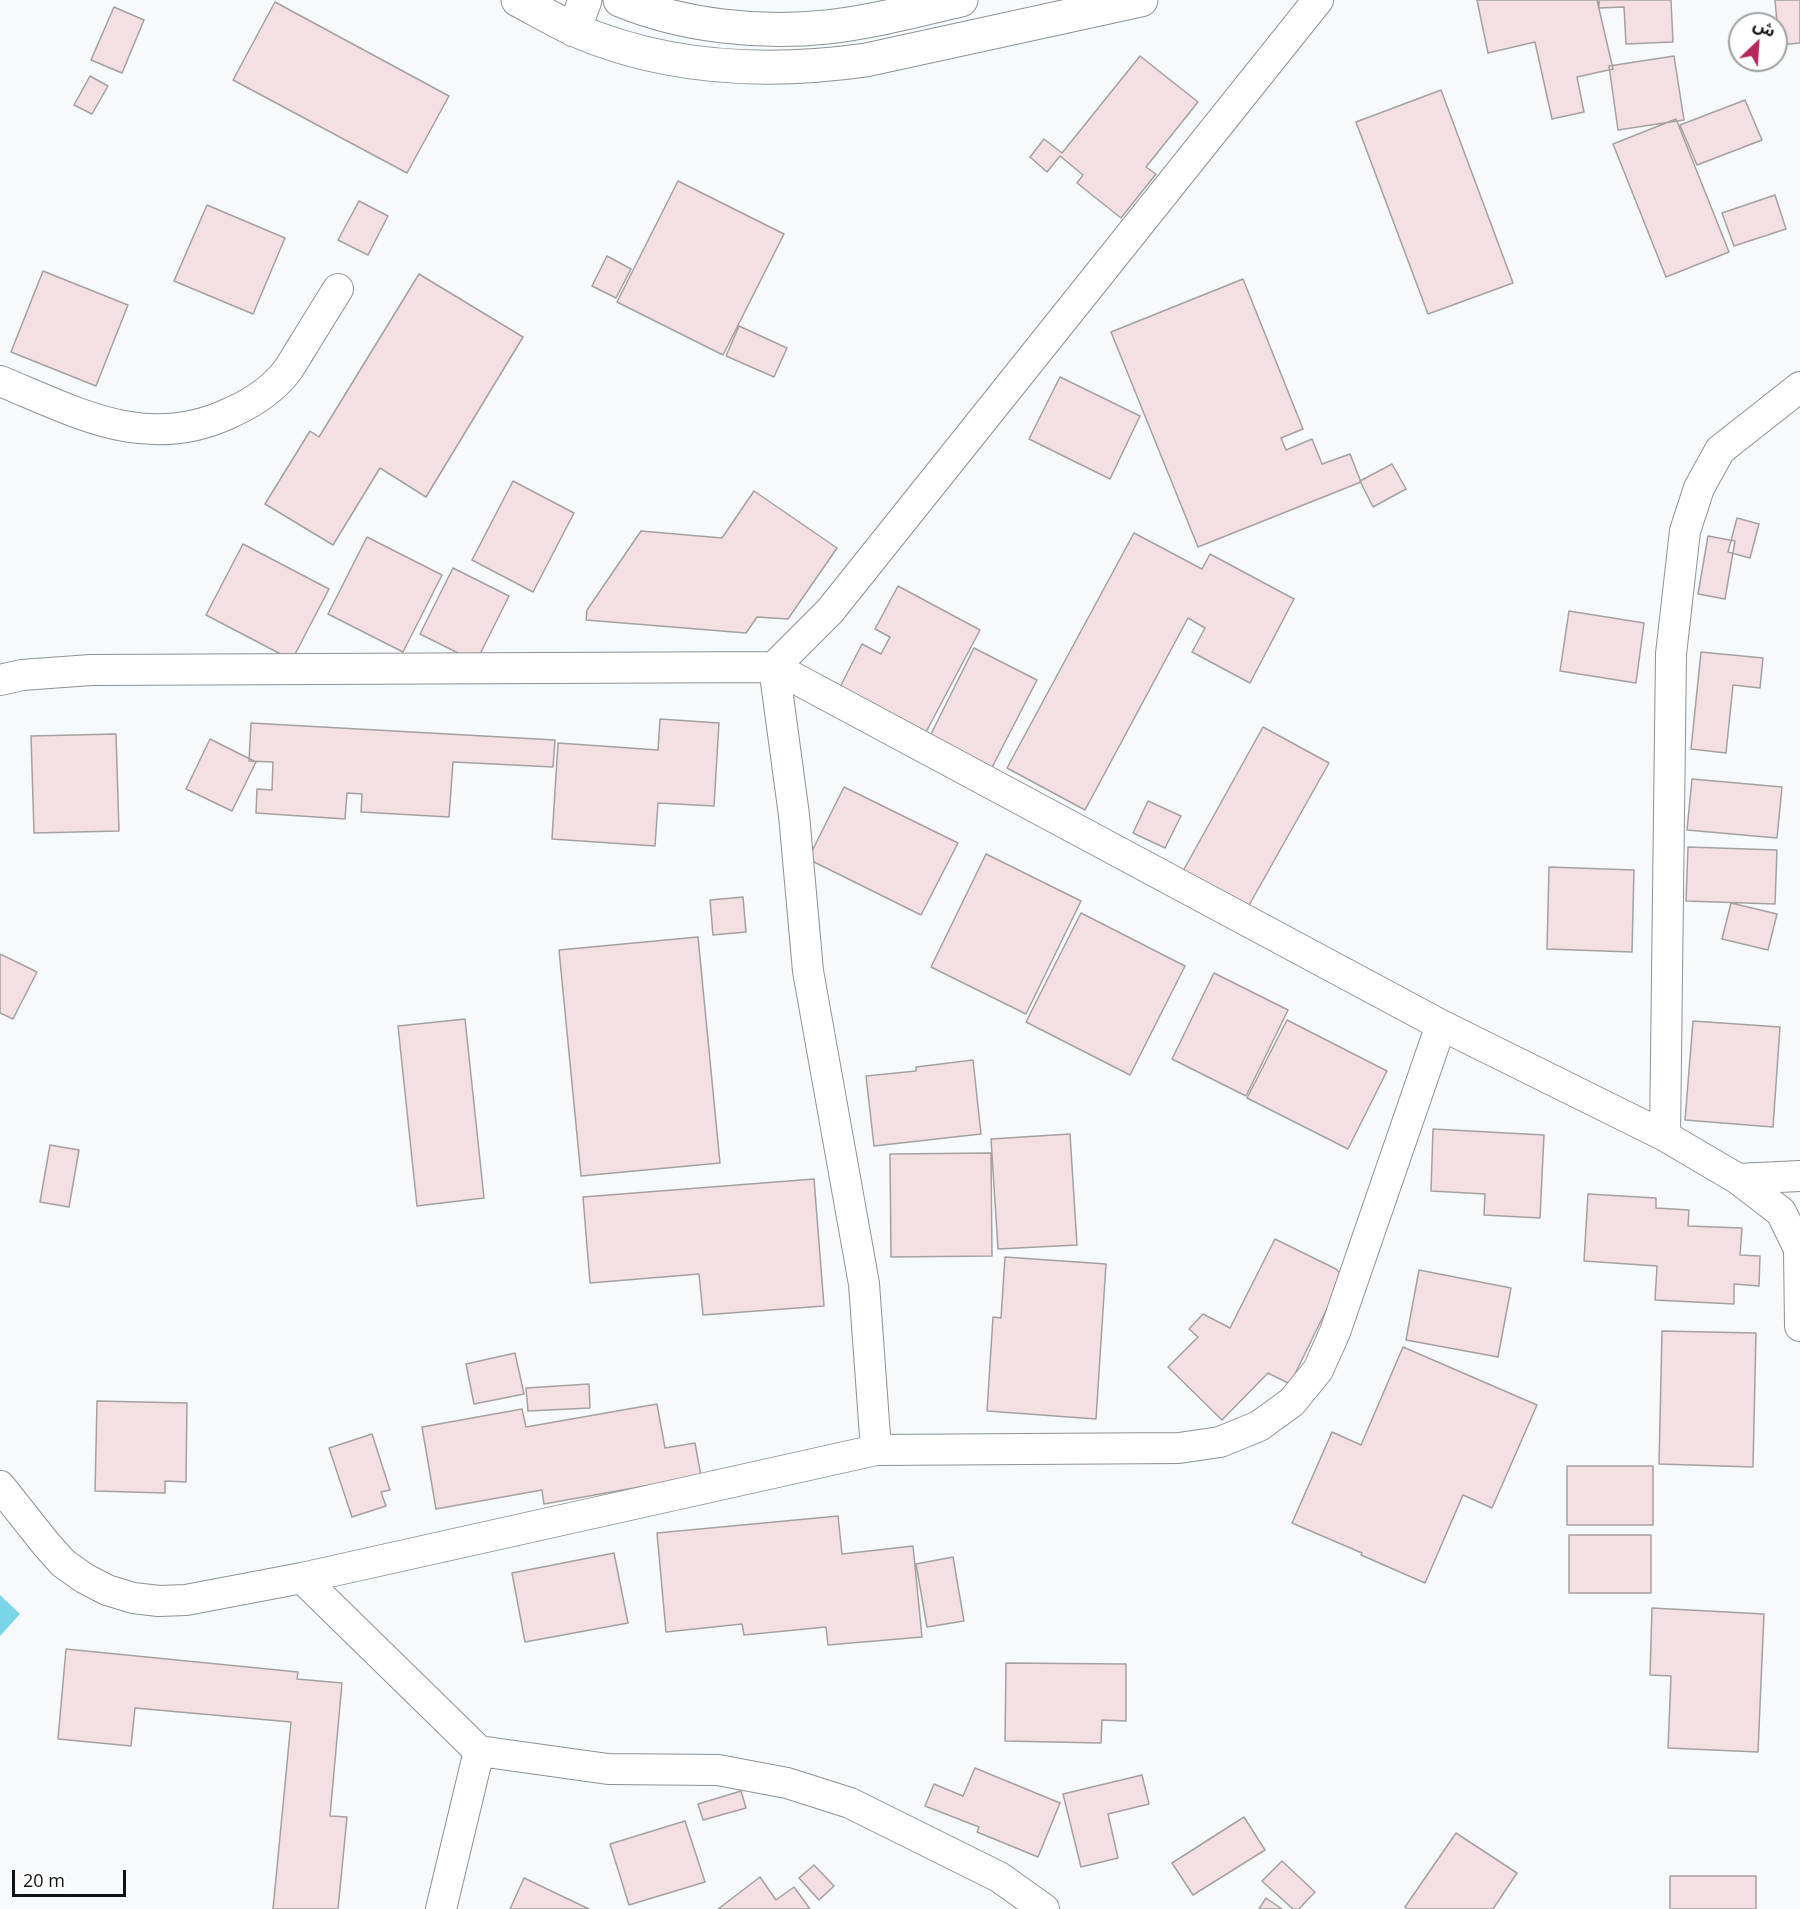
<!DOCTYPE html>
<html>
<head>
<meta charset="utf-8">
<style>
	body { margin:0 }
	#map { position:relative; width:1800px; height:1909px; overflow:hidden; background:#f6fafc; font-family:"Open Sans","Noto Sans Arabic",sans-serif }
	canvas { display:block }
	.north { position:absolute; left:1728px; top:12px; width:60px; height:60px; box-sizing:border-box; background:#fff; border:2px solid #9fa0a0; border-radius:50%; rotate:25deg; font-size:16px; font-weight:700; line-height:24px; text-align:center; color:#101112 }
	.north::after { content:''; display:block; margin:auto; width:21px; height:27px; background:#b6285c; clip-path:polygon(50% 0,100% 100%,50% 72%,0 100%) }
	.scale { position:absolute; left:12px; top:1870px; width:114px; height:27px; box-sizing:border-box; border:3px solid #101112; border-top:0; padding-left:8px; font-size:18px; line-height:21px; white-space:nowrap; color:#101112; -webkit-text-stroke:4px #fff; paint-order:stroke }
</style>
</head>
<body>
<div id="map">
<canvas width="1800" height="1909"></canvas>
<div class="north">ش</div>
<div class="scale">20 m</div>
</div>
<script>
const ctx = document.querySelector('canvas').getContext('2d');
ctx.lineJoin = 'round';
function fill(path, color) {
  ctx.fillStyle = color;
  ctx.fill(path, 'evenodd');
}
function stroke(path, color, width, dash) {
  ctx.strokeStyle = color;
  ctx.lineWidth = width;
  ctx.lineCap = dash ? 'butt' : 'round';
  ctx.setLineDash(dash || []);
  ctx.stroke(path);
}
fill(new Path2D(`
	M0,1595l20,19 -20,22z`), '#7bd5e9');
const building = new Path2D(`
	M1477,0h120l16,69 -36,8 7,35 -32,7 -17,-77 -47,11z
	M1599,0h72l2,42 -47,2 -2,-37 -25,1z
	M1775,0h25v43l-21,2z
	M275,2l174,94 -42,77 -174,-93z
	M114,7l30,13 -22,53 -31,-13z
	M1140,56l58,46 -52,65 10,7 -35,44 -44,-35 6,-8 -23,-19 -13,16 -17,-15 14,-18 18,14z
	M1674,56l10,64 -66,10 -9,-64z
	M90,76l18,10 -16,28 -18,-9z
	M1441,90l72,193 -85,31 -72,-192z
	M1745,100l17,40 -65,25 -17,-40z
	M1676,119l53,133 -63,25 -53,-133z
	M678,181l106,53 -61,121 -106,-53z
	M1775,195l11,34 -52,17 -12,-33z
	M359,201l29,15 -20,39 -30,-15z
	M207,205l78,33 -32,76 -79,-33z
	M607,256l24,13 -15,29 -24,-12z
	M43,271l85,34 -32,81 -85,-34z
	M419,274l104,63 -97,160 -46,-29 -47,77 -68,-41 45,-73 9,6z
	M1243,279l60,150 -22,9 5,12 26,-11 10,25 28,-10 11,28 -163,65 -87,-215z
	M739,326l48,22 -13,29 -48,-21z
	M1060,377l80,39 -30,63 -81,-40z
	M1392,464l14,25 -33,18 -13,-26z
	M513,481l61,32 -41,79 -61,-32z
	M754,491l83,57 -49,71 -31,-2 -11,16 -160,-13 1,-10 54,-79 81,7z
	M1737,518l22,6 -9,34 -22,-6z
	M1134,533l68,36 8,-15 84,45 -44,84 -58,-31 13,-24 -17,-10 -103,192 -78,-42z
	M1708,536l27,5 -10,58 -27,-5z
	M367,537l75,38 -39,77 -75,-38z
	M243,544l86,45 -37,71 -86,-45z
	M453,568l56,28 -33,66 -56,-28z
	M898,586l82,44 -54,102 -86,-45 22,-43 19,10 9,-17 -15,-8z
	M1569,611l75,12 -8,60 -76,-12z
	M974,648l63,32 -49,95 -62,-31z
	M1701,652l62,6 -3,30 -27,-3 -7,68 -35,-4z
	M660,719l59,4 -5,83 -56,-3 -3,43 -103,-7 6,-96 100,7z
	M251,723l304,17 -2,27 -100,-5 -4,55 -88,-5 1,-18 -15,-1 -2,26 -89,-6 1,-24 15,1 1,-28 -24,-1z
	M1263,727l66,36 -81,144 -65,-36z
	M116,734l3,97 -85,2 -3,-97z
	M210,739l46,23 -24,49 -46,-22z
	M1692,779l90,8 -5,51 -90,-8z
	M844,787l114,56 -37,72 -113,-56z
	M1148,801l33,15 -16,32 -32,-15z
	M1688,847l89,3 -2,54 -89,-3z
	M986,854l95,47 -55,113 -95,-47z
	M1549,867l85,3 -2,82 -85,-3z
	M743,897l3,35 -33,3 -3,-35z
	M1731,903l46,11 -9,36 -46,-11z
	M1081,913l104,53 -55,109 -104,-53z
	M698,937l22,226 -139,13 -22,-226z
	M0,954l37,18 -24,47 -13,-6z
	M1214,973l74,37 -42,86 -74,-37z
	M465,1019l19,179 -67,8 -19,-180z
	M1287,1020l100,51 -39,78 -101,-51z
	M1693,1021l87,6 -7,100 -88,-7z
	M973,1060l8,74 -107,12 -8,-70 50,-5v-4z
	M1433,1129l111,6 -4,83 -56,-3 1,-21 -54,-3z
	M1070,1134l7,111 -79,4 -7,-110z
	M50,1145l29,5 -10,57 -29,-5z
	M991,1153l1,103 -101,1 -1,-103z
	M814,1179l10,127 -121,9 -4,-41 -109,9 -7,-86z
	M1588,1194l68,4v10l33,2 -1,16 54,2 -2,27 20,1 -1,30 -25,-2v20l-79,-4 2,-34 -73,-5z
	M1275,1239l61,30 7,7 -53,108 -22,-11 -46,47 -54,-53 30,-30 -9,-8 14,-15 27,14z
	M1005,1257l101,7 -10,155 -109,-8 6,-94 8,1z
	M1419,1270l92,18 -13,69 -92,-17z
	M1662,1331l94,2 -3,134 -94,-3z
	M1403,1347l134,58 -45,103 -29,-13 -38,88 -64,-28 1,-2 -70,-30 40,-91 29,13z
	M515,1353l9,41 -50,10 -8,-40z
	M589,1384l1,24 -62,3 -2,-23z
	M97,1401l90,2 -1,79 -21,-1v12l-70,-2z
	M657,1404l8,44 30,-5 6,33 -157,28 -2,-14 -106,19 -14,-82 100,-18 4,18z
	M372,1434l18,56 -9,2 5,14 -34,11 -23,-69z
	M1567,1466h86v59h-86z
	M838,1516l4,38 71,-8 9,91 -94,8 -2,-18 -82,8 -2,-11 -76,8 -9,-99z
	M1569,1535h82v58h-82z
	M614,1553l14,70 -103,19 -13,-69z
	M953,1557l11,64 -37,6 -11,-63z
	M1652,1608l112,6 -6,138 -90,-4 3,-72 -21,-1z
	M66,1649l232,23 -1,7 45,4 -12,133 17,1 -9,92h-65l18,-187 -156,-14 -4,38 -73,-7z
	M1006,1663l120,1v57l-24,-1 -1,23 -96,-2z
	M975,1768l85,35 -22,54 -61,-25 2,-5 -54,-21 9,-22 29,12z
	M1142,1775l7,29 -41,10 10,44 -37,9 -18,-73z
	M741,1791l5,17 -43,12 -5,-16z
	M1244,1817l21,33 -72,45 -21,-32z
	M685,1821l20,61 -76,23 -19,-61z
	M1456,1833l61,40 -24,36h-86l-2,-2z
	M1282,1861l33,31 -16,17h-6l-31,-28z
	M814,1865l20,21 -15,14 -20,-22z
	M1670,1876h86v33h-86z
	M760,1877l16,23 18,-13 16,22h-92z
	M524,1878l65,31h-79z
	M1266,1898l16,11h-23z`);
fill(building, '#f4dfe3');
stroke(building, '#a5a1a1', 1.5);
const street = new Path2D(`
	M0,381c78,32 148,72 232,31 20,-9 41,-23 55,-41 6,-8 11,-18 17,-27 11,-18 22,-36 34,-55
	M774,667l56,-56 488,-611
	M774,667l20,148 14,156 56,313 12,166
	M0,680l22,-5 69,-5 683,-3 667,358 224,111 73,43 43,33 18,37 1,77
	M1665,1136l6,-482 14,-123 14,-43 21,-38 80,-63
	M1738,1179l62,-3
	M0,1486l46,58 17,19 21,15 23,12 26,8 26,3 27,-1 116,-22 574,-128 303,-2 41,-6 39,-16 33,-24 26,-32 17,-38 106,-307
	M302,1578l177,173 129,18 110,1 69,13 63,20 149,74 45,32
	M441,1909l38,-158`);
const primary = new Path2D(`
	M518,0c19,10 38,21 57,30 93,40 192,44 291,30l275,-60
	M620,0c63,26 139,34 207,27 45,-5 90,-17 134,-27
	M574,30l11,-30`);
stroke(street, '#8e9294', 32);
stroke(primary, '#8e9294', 35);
stroke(street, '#fff', 30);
stroke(primary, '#fff', 33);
</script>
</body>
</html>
